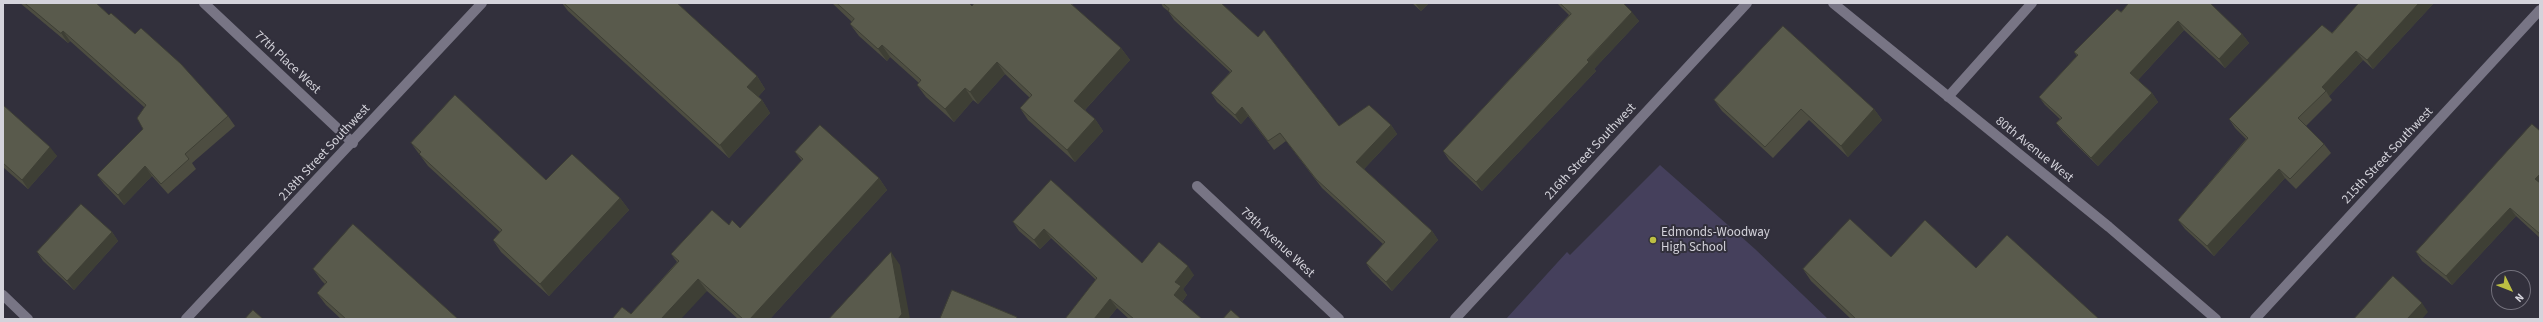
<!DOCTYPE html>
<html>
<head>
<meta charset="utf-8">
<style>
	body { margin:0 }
	#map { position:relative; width:2543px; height:322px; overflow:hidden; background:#32303c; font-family:"Source Sans 3",sans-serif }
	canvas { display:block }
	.frame { position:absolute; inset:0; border:4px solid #d4d3db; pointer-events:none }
	.north { position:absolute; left:2491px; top:270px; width:40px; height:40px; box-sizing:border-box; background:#32303c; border:1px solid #73717c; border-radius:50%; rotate:133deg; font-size:11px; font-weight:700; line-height:16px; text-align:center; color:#d4d3db }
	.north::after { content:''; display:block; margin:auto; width:14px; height:18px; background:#bdbf43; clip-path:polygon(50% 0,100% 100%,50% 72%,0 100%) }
</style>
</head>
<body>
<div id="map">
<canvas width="2543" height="322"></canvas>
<div class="frame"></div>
<div class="north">N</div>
</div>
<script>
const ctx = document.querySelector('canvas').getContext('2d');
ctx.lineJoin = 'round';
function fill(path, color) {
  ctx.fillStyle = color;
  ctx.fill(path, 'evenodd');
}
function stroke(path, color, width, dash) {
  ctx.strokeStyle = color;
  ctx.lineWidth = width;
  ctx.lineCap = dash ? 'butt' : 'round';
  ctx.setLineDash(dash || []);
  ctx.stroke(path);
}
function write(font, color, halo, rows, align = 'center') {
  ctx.font = font + ' "Source Sans 3",sans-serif';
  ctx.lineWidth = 4;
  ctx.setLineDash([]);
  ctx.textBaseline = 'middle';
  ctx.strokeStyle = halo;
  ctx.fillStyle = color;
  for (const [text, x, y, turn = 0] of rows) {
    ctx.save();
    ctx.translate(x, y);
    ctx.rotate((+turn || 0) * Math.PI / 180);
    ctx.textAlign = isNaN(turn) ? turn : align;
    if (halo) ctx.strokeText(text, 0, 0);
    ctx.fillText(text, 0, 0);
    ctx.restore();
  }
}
fill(new Path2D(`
	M1660,165l95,84 73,70h-322l61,-67 3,3z`), '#45405c');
stroke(new Path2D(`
	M204,3l149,140
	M1833,3l276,224 107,92
	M1948,97l84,-94
	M1197,186l142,133
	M3,295l25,24
	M186,319l296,-316
	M1455,319l292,-316
	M2255,319l285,-309`), '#787585', 10);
fill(new Path2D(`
	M20,3h76l13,12 119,101 7,10 -43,37 4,6 -28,25 -16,-18 -28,29 -20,-21 -7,-9 46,-46 1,-22 -74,-66 -2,2z
	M562,3h115l80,73 8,13 -7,8 4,3 8,13 -41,45 -161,-147z
	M832,3h137l3,3 2,-3h100l-2,2 49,43 9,12 -45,50 10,9 8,12 -28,31 -47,-42 -8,-12 10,-10 -25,-24 -27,30 -5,-4 -19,22 -28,-25 -9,-12 2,-2 -29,-26 -3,4 -28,-25 -9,-12 2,-2z
	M1161,3h60l118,123 52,-1 6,9 -33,35 68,62 6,9 -46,51 -20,-19 -6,-9 17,-19 -61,-56 -36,-47 -12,9 -26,-34 -7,8 -24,-22 -6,-9 19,-21 -56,-52 -6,-9 -5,-4z
	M1412,3h17l-8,8z
	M1557,3h66l16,18 -45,48 2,2 -114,120 -33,-31 -6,-9 126,-136z
	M2359,3h75l-61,66 -10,-9 -34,36 3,4 -26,26 18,18 7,9 -35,36 -11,-11 -71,78 -29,-27 -7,-9 68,-81 -11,-11 -6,-9 103,-86z
	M2121,12l121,22 7,9 -24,25 -41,-38 -46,50 14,13 6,9 -60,64 -35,-34 -7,-9 4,-4 -15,-14 -6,-8 38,-41 -3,-4z
	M1714,100l160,9 8,11 -34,37 -39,-37 -36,38 -51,-47z
	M3,105l54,51 -29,33 -24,-21 -1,2z
	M2540,131v107l-24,-22 -64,69 -30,-24 -6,-9z
	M411,143l135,37 74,18 9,12 -80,86 -48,-44 -8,-12 7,-8 -72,-66z
	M795,152l84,26 8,12 -117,129h-32l-31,-28 -76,23 46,-52 -6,-8 69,-26 62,-67z
	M1051,180l91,83 52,12 -11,14 4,6 -5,7 20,17h-73l-12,-11 -9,11h-43l31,-39 -45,-42 -11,11 -21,-18 -6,-9z
	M112,232l6,9 -44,49 -31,-29 -6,-9z
	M1891,257l85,11 123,51h-248l-40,-38 -8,-12z
	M313,269l145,50h-117l-15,-14 -9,-12 8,-9 -3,-3z`), '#4d4d41');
fill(new Path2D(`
	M1415,3h14l-8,8z
	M2419,3h15l-61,66 -6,-9z
	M1632,12l7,9 -45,48 2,2 -114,120 -6,-9z
	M2178,21l6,9 -48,52 -6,-9z
	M63,31l7,10 -2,2 -7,-10z
	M2242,34l7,9 -24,25 -6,-9z
	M882,45l8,12 -3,4 -9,-12z
	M1121,48l9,12 -48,53 -8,-12z
	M2356,51l7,9 -34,36 -3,-5 -4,-4z
	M997,62l8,12 -27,30 -8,-12z
	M757,76l8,13 -9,10 -9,-12z
	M965,88l8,12 -19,22 -9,-13z
	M2152,93l6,9 -60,64 -7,-8z
	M762,100l8,13 -41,45 -9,-13z
	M1242,107l6,9 -7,8 -6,-9z
	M1874,109l8,11 -34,37 -7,-11z
	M1095,119l8,12 -28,31 -8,-12z
	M1391,125l6,9 -35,37 -6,-9z
	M50,147l7,9 -29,33 -6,-9z
	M145,166l7,10 -28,29 -6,-10z
	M2279,169l6,9 -71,78 -7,-10z
	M2540,174v12l-5,-7z
	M879,178l8,12 -117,129h-20z
	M620,198l9,12 -80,86 -9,-12z
	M2510,208l6,8 -64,69 -6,-9z
	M1044,229l7,9 -11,11 -6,-9z
	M1432,231l6,9 -46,51 -6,-9z
	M112,232l6,9 -44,49 -7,-9z
	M891,252l9,13 10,54h-12z
	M1188,266l6,9 -11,14 4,6 -7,9 -6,-9 1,-13z
	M698,279l9,12 -26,28h-20z
	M1110,299l7,9 -9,11h-14z
	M2422,303l6,9 -6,7h-15z`), '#3e3f35');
const building = new Path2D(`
	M25,3h71l13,12 2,-2 24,21 6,-6 40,36 47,52 -43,38 4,5 -28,25 -16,-18 -27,29 -21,-20 46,-46 -6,-11 9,-13 -83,-74 -2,2z
	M564,3h113l80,73 -10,11 15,13 -42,45z
	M837,3h132l3,3 2,-3h96l51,45 -47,53 21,18 -28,31 -47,-42 12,-13 -35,-33 -27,30 -5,-4 -20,21 -28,-24 4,-5 -39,-35 -4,4 -28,-25 4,-5z
	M1163,3h58l37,34 6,-7 75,96 30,-21 22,20 -35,37 76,69 -46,51 -20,-19 19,-21 -69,-63 -36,-46 -12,8 -26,-34 -7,8 -24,-22 21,-22 -64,-60 1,-2z
	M1560,3h63l9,9 -45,48 2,2 -113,120 -33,-31 128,-137z
	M2129,3h81l32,31 -23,25 -41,-38 -48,52 22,20 -61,65 -35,-35 6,-5 -23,-21 39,-42 -4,-3 43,-43 4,3z
	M2359,3h60l-52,57 -11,-9 -34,36 4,4 -28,27 26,26 -34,35 -11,-10 -72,77 -29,-26 70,-82 -19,-19 93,-94 10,8z
	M1783,26l91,83 -33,37 -40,-37 -36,38 -51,-47z
	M455,95l91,85 26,-26 48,44 -80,86 -47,-44 9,-10 -83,-76 2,-2 -10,-9z
	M3,105l47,42 -28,33 -19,-17z
	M2532,124l8,7v43l-5,5 5,4v51l-30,-26 -64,68 -30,-24z
	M820,125l59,53 -129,141h-7l-45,-40 -37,40h-49l10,-12 9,7 48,-53 -8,-7 41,-44 17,15 3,-5 8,8 63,-69 -8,-7z
	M1051,180l91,83 17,-21 29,24 -13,16 6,4 -7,9 28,24h-68l-24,-20 -16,20h-29l32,-41 -53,-49 -10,11 -21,-18z
	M81,204l31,28 -45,49 -30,-29z
	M1850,219l41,38 34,-37 51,48 31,-33 92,84h-243l-53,-50z
	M353,224l105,95h-112l-29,-26 10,-11 -14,-13z
	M891,252l11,62 -4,5h-69z
	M2393,276l29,27 -15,16h-53z
	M952,290l65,27 -1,2h-76z
	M253,310l10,9h-18z
	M1231,310l10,9h-18z`);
fill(building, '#595a4c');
stroke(building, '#3e3f35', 1);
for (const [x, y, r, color] of [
	[1653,240,4,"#bdbf43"]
]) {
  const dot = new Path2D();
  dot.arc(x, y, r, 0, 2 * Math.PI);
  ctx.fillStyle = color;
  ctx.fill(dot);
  stroke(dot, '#32303c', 1.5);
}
write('13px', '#d4d3db', '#32303c', [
	["77th Place West",287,63,43],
	["80th Avenue West",2034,150,39],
	["216th Street Southwest",1591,152,-47],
	["218th Street Southwest",325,153,-47],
	["215th Street Southwest",2388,156,-47],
	["79th Avenue West",1277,243,43]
]);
write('13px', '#d4d3db', '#32303c', [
	["Edmonds-Woodway",1661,233],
	["High School",1661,248]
], 'left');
</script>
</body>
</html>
